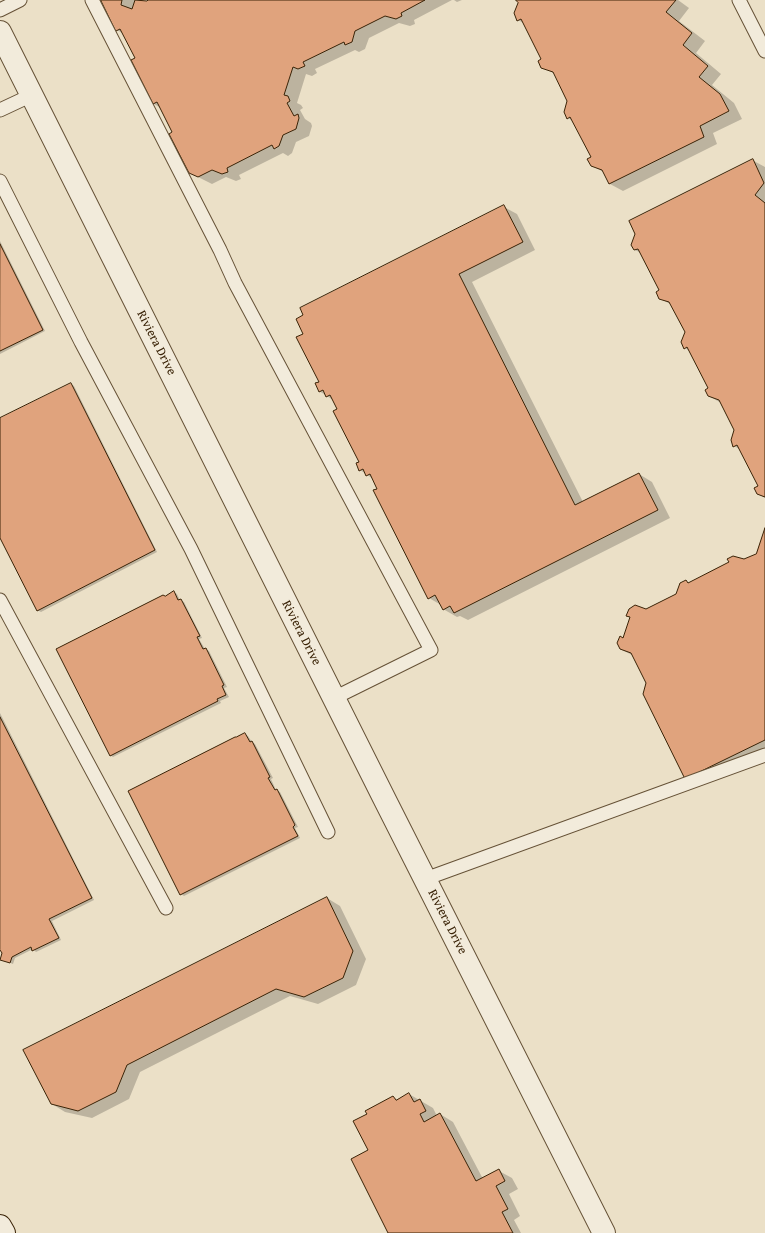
<!DOCTYPE html>
<html>
<head>
<meta charset="utf-8">
<style>
	body { margin:0 }
	canvas { display:block; background:#ebe0c7 }
</style>
</head>
<body>
<canvas width="765" height="1233"></canvas>
<script>
const ctx = document.querySelector('canvas').getContext('2d');
ctx.lineJoin = 'round';
function fill(path, color) {
  ctx.fillStyle = color;
  ctx.fill(path, 'evenodd');
}
function stroke(path, color, width, dash) {
  ctx.strokeStyle = color;
  ctx.lineWidth = width;
  ctx.lineCap = dash ? 'butt' : 'round';
  ctx.setLineDash(dash || []);
  ctx.stroke(path);
}
function write(font, color, halo, rows, align = 'center') {
  ctx.font = font + ' "Gentium Book Plus",serif';
  ctx.lineWidth = 3.5;
  ctx.setLineDash([]);
  ctx.textBaseline = 'middle';
  ctx.strokeStyle = halo;
  ctx.fillStyle = color;
  for (const [text, x, y, turn = 0] of rows) {
    ctx.save();
    ctx.translate(x, y);
    ctx.rotate((+turn || 0) * Math.PI / 180);
    ctx.textAlign = isNaN(turn) ? turn : align;
    if (halo) ctx.strokeText(text, 0, 0);
    ctx.fillText(text, 0, 0);
    ctx.restore();
  }
}
fill(new Path2D(`
	M102,0h39l7,2 1,-2h303l-38,20 1,4 -5,2 -11,-3 -30,15 -4,11 -6,3 -4,-2 -40,19 2,4 -5,3 -6,-2 -9,29 4,2 2,3 -3,2 5,9 6,4 1,3 -3,10 -13,6 -4,11 -4,3 -5,-3 -44,22 2,4 -5,2 -10,-4 -14,7 -22,-11 -16,-40 -13,-25 -7,-4 -18,-46 -12,-24 -7,-4z
	M454,0h8l-5,2z
	M518,0h160l11,8 -10,13 26,20 -9,12 25,21 -9,11 22,18 8,16 -29,14 4,11 -94,47 -13,-7 -5,-11 -14,-8 1,-7 -19,-37 -5,-3v-17l-13,-27 -13,-7 1,-7 -18,-36 -7,-4 1,-17z
	M752,160l13,7v331l-7,-4 1,-7 -18,-37 -7,-4 1,-17 -14,-26 -12,-7 1,-8 -19,-36 -6,-4 1,-16 -14,-27 -13,-7 1,-7 -19,-38 -6,-3z
	M504,207l13,7 18,36 -63,32 111,220 56,-28 13,8 18,36 -202,102 -8,-4 -3,1 -14,-8 -2,-4 -12,-7 -56,-119 -13,-9v-8l-27,-62 -14,-9 1,-9z
	M0,241l45,90 -45,23z
	M71,384l3,2 83,166 -116,60 -4,-2 -37,-74v-117z
	M765,531v223l-66,32 -13,-8 -39,-95 -13,-27 -14,-7 4,-10 22,-29 31,-15 9,-14 3,2 68,-29z
	M174,592l3,2 3,6 4,2 18,36 -3,1 6,10 4,2 18,36 -3,1 5,9 -9,4 1,2 -108,54 -3,-2 55,-158z
	M0,713l94,187 -42,21 9,19 -25,12 -3,-3 -18,9 -2,6 -13,-5 3,-6 -3,-5z
	M245,734l3,2 4,6 3,2 18,34 -2,1 5,11 4,2 18,35 -3,1 5,10 -116,58 -3,-2z
	M327,898l13,8 26,53 -10,26 -38,19 -28,-8 -150,76 -11,27 -37,19 -27,-6 -13,-8z
	M409,1094l24,14 4,8 3,-2 13,8 30,57 16,-8 13,7 6,11 -9,5 11,22 -6,4 7,13h-132l-19,-82 -2,-37 25,-17 5,3z`), '#0003');
const building = new Path2D(`
	M101,0h21l-1,5 11,4 3,-9 12,1 1,-1h277l-24,13 1,3 -6,3 -11,-3 -30,15 -3,11 -7,3 -1,-3 -41,20 2,4 -7,3 -5,-2 -9,28 4,1 2,5 -3,2 7,13 4,-2 1,4 -3,11 -13,6 -4,11 -5,3 -2,-4 -45,23 1,4 -6,2 -10,-4 -14,7 -9,-4 -20,-39 3,-2 -15,-30 -4,2 -22,-44 4,-2 -15,-29 -4,2z
	M516,0h160l-10,12 26,21 -9,12 25,21 -9,11 21,17 9,17 -29,15 4,11 -95,47 -7,-14 -11,-4 -4,-7 4,-2 -21,-40 -3,2 -3,-7 3,-11 -14,-29 -12,-4 -3,-7 3,-2 -20,-40 -4,2 -3,-8 4,-10z
	M753,159l11,24 -9,12 10,8v294l-8,-3 -3,-6 4,-2 -21,-41 -4,2 -2,-7 3,-10 -15,-30 -11,-4 -3,-6 3,-2 -20,-39 -1,-2 -3,2 -3,-7 4,-10 -16,-30 -10,-3 -3,-7 3,-2 -21,-41 -4,1 -3,-5 4,-11 -6,-13z
	M504,205l19,37 -64,32 116,231 64,-32 19,37 -204,103 -4,-7 -7,4 -8,-15 -7,4 -55,-109 4,-1 -7,-15 -4,2 -3,-7 -4,2 -3,-8 3,-1 -26,-51 4,-2 -7,-14 -4,2 -3,-7 -4,2 -4,-9 4,-1 -23,-45 7,-3 -7,-15 7,-4 -3,-7z
	M0,244l43,86 -43,21z
	M71,383l84,167 -118,61 -37,-73v-120z
	M765,528v212l-80,39 -42,-85 3,-11 -15,-30 -11,-4 -3,-6 3,-7 3,2 7,-21 -4,-1 3,-7 6,-4 11,4 30,-15 4,-11 6,-3 2,3 41,-21 -2,-3 6,-3 11,3 12,-5z
	M174,591l4,9 3,-1 19,37 -3,1 6,12 3,-1 18,37 -2,1 4,9 -9,4 1,2 -108,55 -54,-107 107,-54 2,1z
	M0,717l92,181 -43,21 10,19 -27,13 -1,-4 -19,10 -2,6 -10,-3 2,-7 -2,-3z
	M245,733l5,9 2,-1 18,36 -2,1 7,12 2,-1 18,36 -2,2 5,9 -118,59 -52,-104 107,-54h1z
	M327,897l26,54 -10,27 -39,19 -28,-8 -149,76 -11,27 -38,19 -27,-7 -28,-54z
	M409,1093l5,9 6,-3 6,12 -6,3 4,8 16,-9 36,68 23,-12 6,12 -9,5 12,23 -6,3 11,21h-125l-37,-74 17,-9 -15,-29 14,-7 -2,-3 28,-15 3,4z`);
fill(building, '#e0a37d');
stroke(building, '#3a2307', 1);
const service = new Path2D(`
	M92,0l128,250 15,33 196,367 -97,48
	M739,0l26,51
	M0,10l20,-10
	M0,110l32,-15
	M0,181l81,161 110,207 137,283
	M0,600l166,308
	M425,879l340,-124`);
const minor = new Path2D(`
	M0,32l386,770 218,431`);
const secondary = new Path2D(`
	M0,1226l4,7`);
stroke(service, '#665237', 15);
stroke(minor, '#665237', 24);
stroke(secondary, '#3a2307', 24);
stroke(service, '#f2ebdb', 13);
stroke(minor, '#f2ebdb', 22);
stroke(secondary, '#f2ebdb', 22);
write('13px', '#3a2307', '#f2ebdb', [
	["Riviera Drive",156,343,63],
	["Riviera Drive",301,633,63],
	["Riviera Drive",447,922,63]
]);
</script>
</body>
</html>
